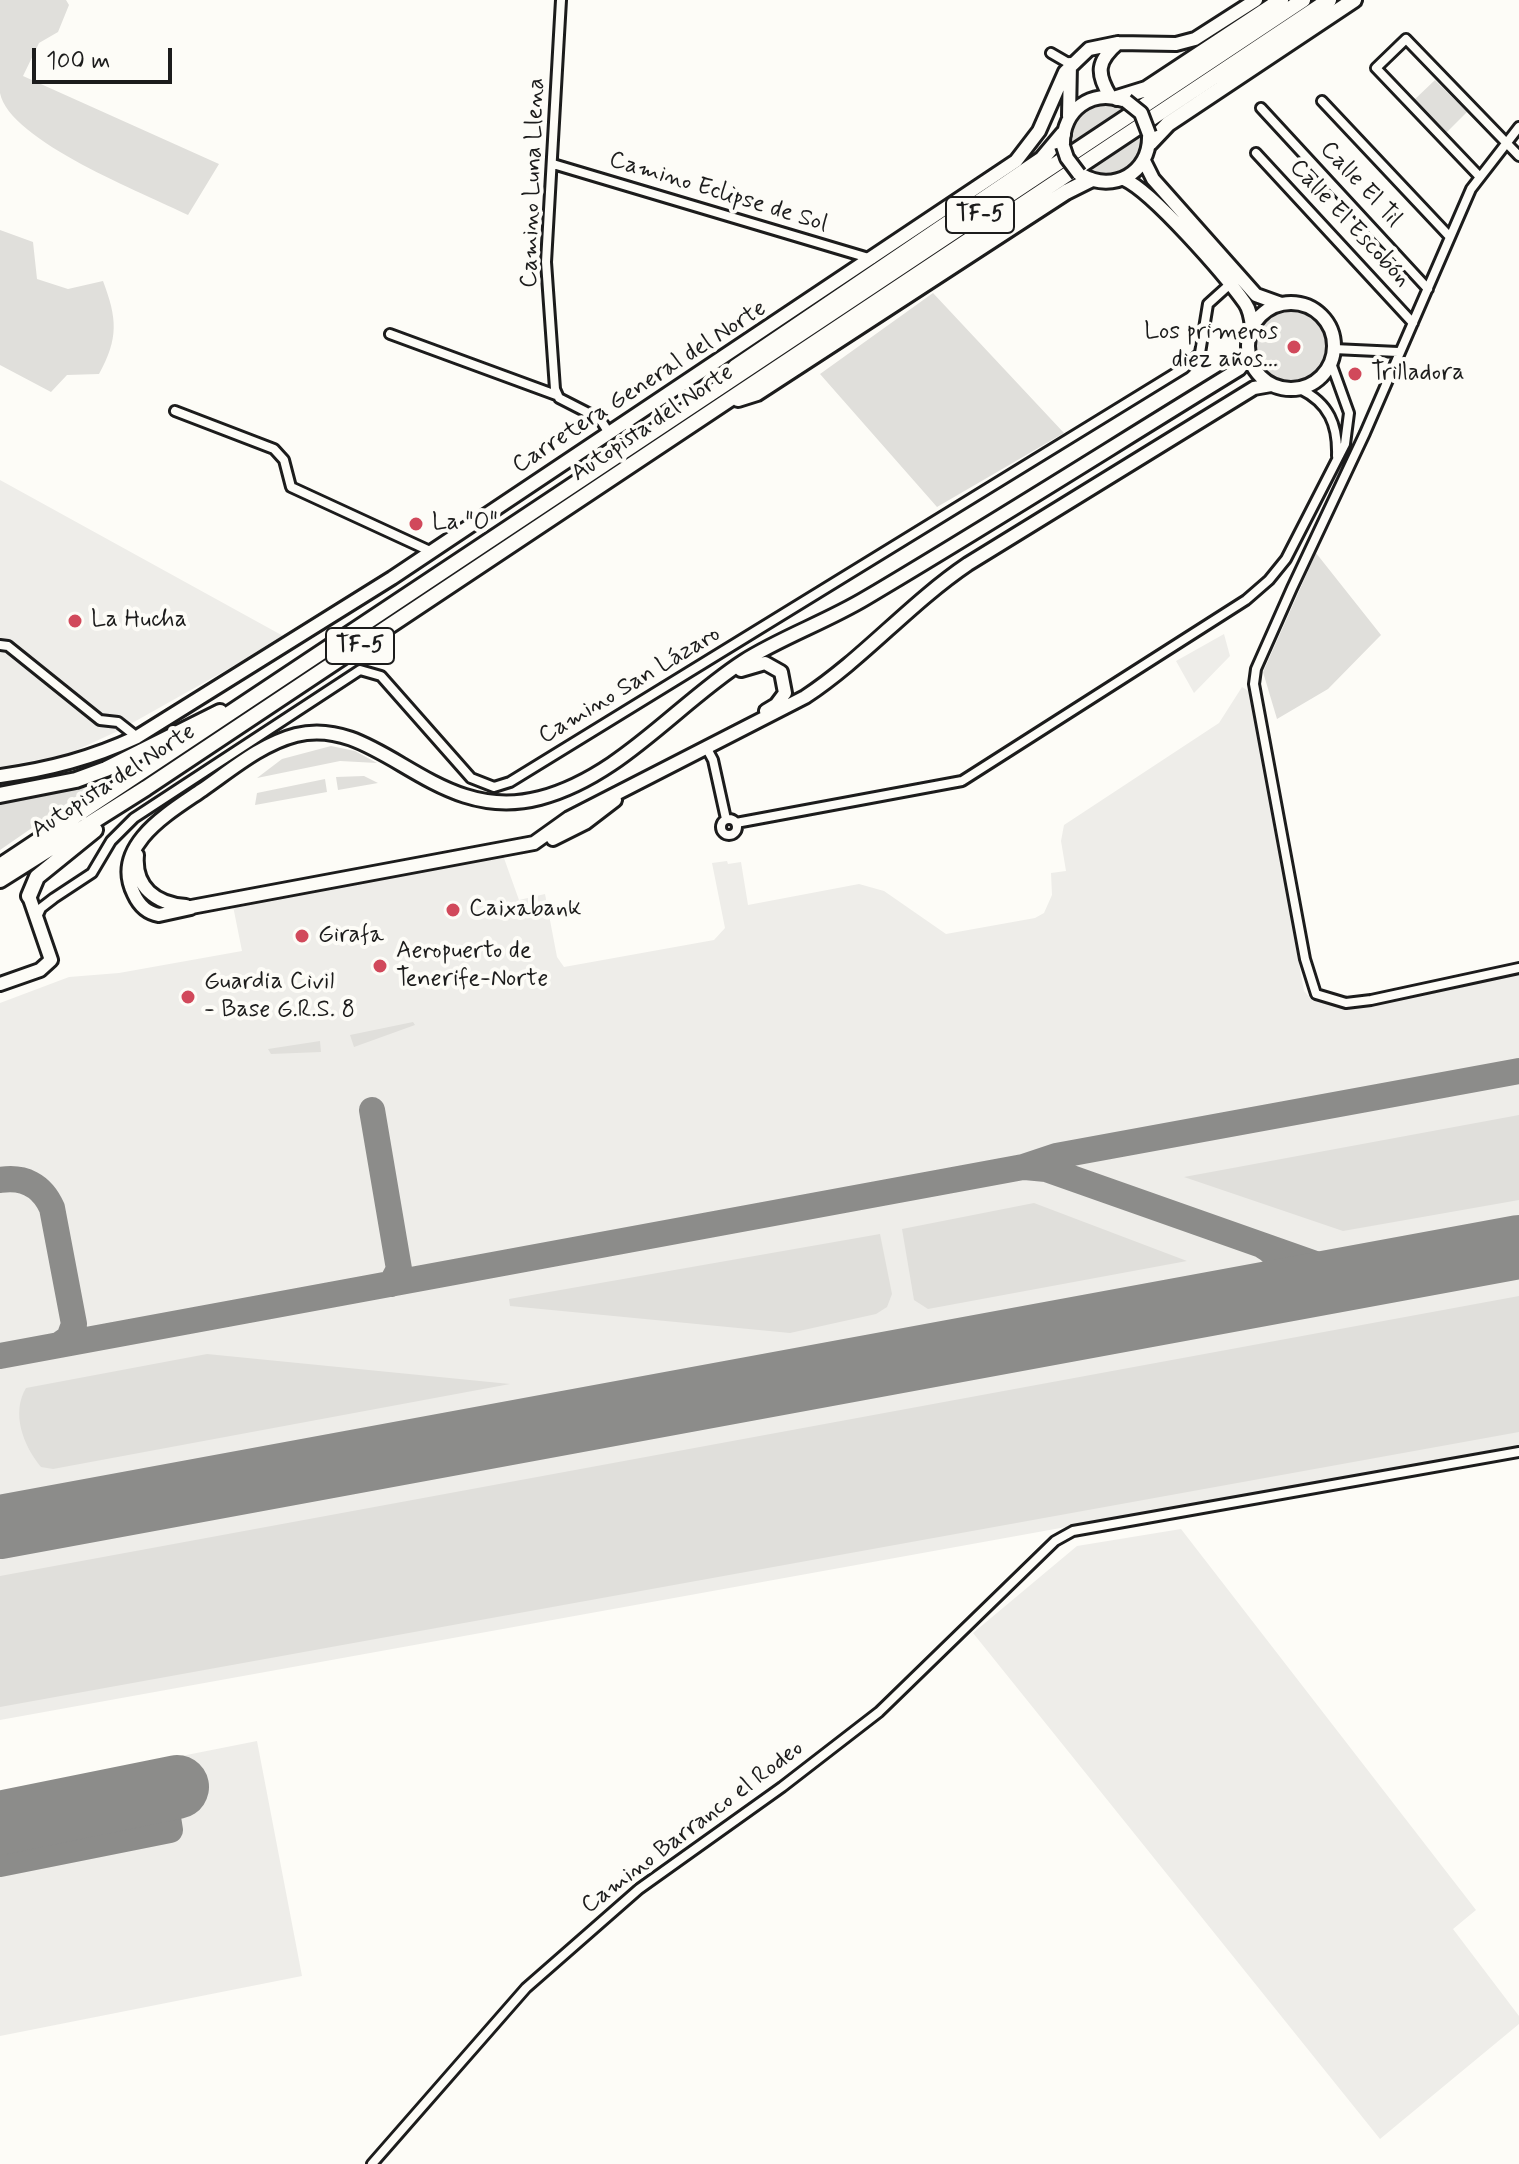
<!DOCTYPE html>
<html>
<head>
<meta charset="utf-8">
<style>
	body { margin:0 }
	#map { position:relative; width:1519px; height:2164px; overflow:hidden; background:#fdfcf7; font-family:Mynerve,sans-serif }
	canvas { display:block }
	.scale { position:absolute; left:32px; top:48px; width:140px; height:36px; box-sizing:border-box; border:4px solid #1c1c1c; border-top:0; padding-left:10px; font-size:24px; line-height:28px; white-space:nowrap; color:#1c1c1c; -webkit-text-stroke:6px #fdfcf7; paint-order:stroke }
</style>
</head>
<body>
<div id="map">
<canvas width="1519" height="2164"></canvas>
<div class="scale">100 m</div>
</div>
<script>
const ctx = document.querySelector('canvas').getContext('2d');
ctx.lineJoin = 'round';
function fill(path, color) {
  ctx.fillStyle = color;
  ctx.fill(path, 'evenodd');
}
function stroke(path, color, width, dash) {
  ctx.strokeStyle = color;
  ctx.lineWidth = width;
  ctx.lineCap = dash ? 'butt' : 'round';
  ctx.setLineDash(dash || []);
  ctx.stroke(path);
}
function write(font, color, halo, rows, align = 'center') {
  ctx.font = font + ' Mynerve,sans-serif';
  ctx.lineWidth = 8;
  ctx.setLineDash([]);
  ctx.textBaseline = 'middle';
  ctx.strokeStyle = halo;
  ctx.fillStyle = color;
  for (const [text, x, y, turn = 0] of rows) {
    ctx.save();
    ctx.translate(x, y);
    ctx.rotate((+turn || 0) * Math.PI / 180);
    ctx.textAlign = isNaN(turn) ? turn : align;
    if (halo) ctx.strokeText(text, 0, 0);
    ctx.fillText(text, 0, 0);
    ctx.restore();
  }
}
fill(new Path2D(`
	M0,480l285,157 -167,94 -50,23 -68,13z
	M1224,634l6,22 -36,37 -18,-32z
	M1242,687l8,5 54,299 8,9 35,9 172,-36v472l-1519,275v-717l69,-26 50,-4 123,-22 -11,-55 269,-49 19,53 26,-6 12,63 7,10 150,-27 11,-12 -13,-65 15,-2 1,3 13,-2 7,43 111,-21 25,7 62,43 89,-16 9,-5 8,-18 -1,-22 15,-2 -5,-30 3,-16 155,-102z
	M1181,1529l295,381 -23,19 66,87v8l-139,115 -407,-506 104,-87z
	M257,1741l45,235 -302,60v-244z`), '#eeede9');
fill(new Path2D(`
	M0,0h66l3,5 -11,27 -19,11 -16,33 196,88 -31,51c-42,-21 -179,-74 -188,-122 0,-29 0,-64 0,-93z
	M1435,80l32,32 -22,22 -32,-33z
	M1110,104l16,6 -55,36c-1,-25 13,-41 39,-42z
	M1142,133c3,31 -27,52 -55,37z
	M0,230l33,12 4,37 31,10 35,-8c14,37 16,57 -4,93l-32,1 -16,17 -51,-27z
	M933,293l131,140 -127,74 -117,-133z
	M1255 347a36 36 0 1 1 72 0a36 36 0 1 1-72 0Z
	M1316,553l65,82 -53,54 -51,30 -14,-47z
	M331,746l24,5 22,12 -37,-2 -83,17 25,-19z
	M113,772l-113,78v-49z
	M364,776l14,7 -40,7 -2,-13z
	M325,779l2,13 -72,13 2,-12z
	M413,1022l2,3 -61,22 -4,-12z
	M320,1041l1,11 -50,2 -3,-5z
	M1519,1115v85l-176,31 -159,-54z
	M1034,1203l153,58 -259,48 -14,-9 -12,-71z
	M880,1234l12,60 -5,13 -11,7 -86,19 -280,-27 -1,-7z
	M1519,1296v136l-1519,275v-131z
	M207,1354l303,30 -457,85 -12,-2c-18,-22 -30,-54 -15,-79z`), '#e0dfdb');
stroke(new Path2D(`
	M372,1110l27,159 -8,15
	M1025,1167l21,2 278,98 56,3 32,-3
	M0,1180c24,-4 42,5 52,28l22,116 -5,14 -10,7
	M1256,1295c24,-9 33,-35 7,-49
	M0,1356l1023,-189 33,-11 463,-85
	M0,1838l176,-35
	M0,1864l170,-34 -4,-25`), '#8c8c8a', 26);
stroke(new Path2D(`
	M0,1527l1519,-280
	M0,1823l177,-36`), '#8c8c8a', 64);
const street = new Path2D(`
	M561,0l-15,262 9,127 4,9 41,21 9,14
	M1051,53l19,11
	M1322,101l128,136
	M1261,108l167,181
	M1519,127l-48,62 -106,244 -73,155 -36,81 -2,15 51,275 11,35 30,9 25,-3 148,-32
	M1256,153l157,170
	M553,164l319,95
	M1479,176l-103,-108 30,-29 113,117
	M390,334l166,61
	M1334,349l64,3
	M1300,389c29,14 38,36 37,67
	M175,411l99,38 10,11 7,27 141,65
	M0,645l8,1 92,74 18,2 19,15
	M706,747l7,13 13,59
	M721 827a8 8 0 1 1 16 0a8 8 0 1 1-16 0Z
	M736,823l226,-42 284,-181 23,-20 17,-21 59,-115 4,-31 -18,-50
	M36,919l5,-11 13,-10 38,-25 19,-32 23,-23 226,-148 21,6 90,102 23,9 16,-5 674,-414 16,-15 8,-49 21,-19
	M372,2164l154,-176 113,-99 143,-102 97,-75 176,-171 18,-10 446,-79`);
const secondary = new Path2D(`
	M1110,96c-14,-23 -13,-35 8,-53
	M1069,116l1,-52
	M1063,144c0,-34 28,-55 60,-44
	M1144,161l9,18 103,116 25,9
	M1082,175c31,18 68,-2 67,-39
	M1124,179c29,13 101,96 121,124 5,7 6,15 7,24
	M1248 346a43 43 0 1 1 86 0a43 43 0 1 1-86 0Z
	M741,670l24,-7 16,9 4,21 -9,12 -10,6
	M0,776c50,-7 92,-18 137,-39l255,-159 624,-417 23,-30 26,-59 24,-23 29,-6 58,1 19,-5 61,-39
	M553,839l32,-16 30,-23
	M137,855c-3,32 19,49 49,51
	M186,908l348,-65 35,-25 236,-121c59,-39 104,-93 163,-133l286,-176 17,-3
	M191,908l-32,7c-12,-2 -20,-10 -25,-21 -24,-48 36,-82 68,-104 29,-20 59,-46 94,-55 83,-21 138,91 244,63 80,-21 137,-94 204,-137 38,-24 82,-39 122,-63 125,-74 249,-153 373,-229l10,-13
	M0,984l40,-14 11,-10 -22,-64`);
const highway = new Path2D(`
	M1117,98l29,-9 135,-89
	M1150,143l18,-19 186,-124
	M735,367l307,-208 21,-25
	M738,399l19,-6 309,-201 24,-12
	M0,795l76,-15 30,-11 114,-57
	M0,866l1303,-866
	M0,880l146,-92 1183,-788
	M29,896l8,-19 58,-47`);
stroke(street, '#1c1c1c', 14);
stroke(secondary, '#1c1c1c', 18);
stroke(highway, '#1c1c1c', 20);
stroke(street, '#fdfcf7', 8);
stroke(secondary, '#fdfcf7', 12);
stroke(highway, '#fdfcf7', 14);
const secondaryBridge = new Path2D(`
	M1126,101l15,12 8,21
	M1063,146l4,12 12,16`);
stroke(secondaryBridge, '#1c1c1c', 18, []);
stroke(secondaryBridge, '#fdfcf7', 12);
for (const [x, y, r, color] of [
	[1294,347,8,"#d1495b"],
	[1355,374,8,"#d1495b"],
	[416,524,8,"#d1495b"],
	[75,621,8,"#d1495b"],
	[453,910,8,"#d1495b"],
	[302,936,8,"#d1495b"],
	[380,966,8,"#d1495b"],
	[188,997,8,"#d1495b"]
]) {
  const dot = new Path2D();
  dot.arc(x, y, r, 0, 2 * Math.PI);
  ctx.fillStyle = color;
  ctx.fill(dot);
  stroke(dot, '#fdfcf7', 3);
}
for (const [x, y, w] of [
	[980,215,68],
	[360,646,68]
]) {
  const box = new Path2D();
  box.roundRect(x - w / 2, y - 18, w, 36, 6);
  ctx.fillStyle = '#fdfcf7';
  ctx.fill(box);
  stroke(box, '#1c1c1c', 2);
}
write('bold 22px', '#1c1c1c', null, [
	["TF-5",980,215],
	["TF-5",360,646]
]);
write('24px', '#1c1c1c', '#fdfcf7', [
	["Camino Luna Llena",534,183,-88],
	["Calle El Til",1360,185,47],
	["Camino Eclipse de Sol",718,193,17],
	["Calle El Escobón",1349,224,47],
	["Carretera General del Norte",640,388,-33],
	["Autopista del Norte",653,424,-34],
	["Camino San Lázaro",630,686,-31],
	["Autopista del Norte",114,782,-33],
	["Camino Barranco el Rodeo",693,1828,-37]
]);
write('24px', '#1c1c1c', '#fdfcf7', [
	["Los primeros",1278,333,"right"],
	["diez años...",1278,361,"right"],
	["Trilladora",1371,374],
	["La \"O\"",432,524],
	["La Hucha",91,621],
	["Caixabank",469,910],
	["Girafa",318,936],
	["Aeropuerto de",396,952],
	["Tenerife-Norte",396,980],
	["Guardia Civil",204,983],
	["- Base G.R.S. 8",204,1011]
], 'left');
</script>
</body>
</html>
